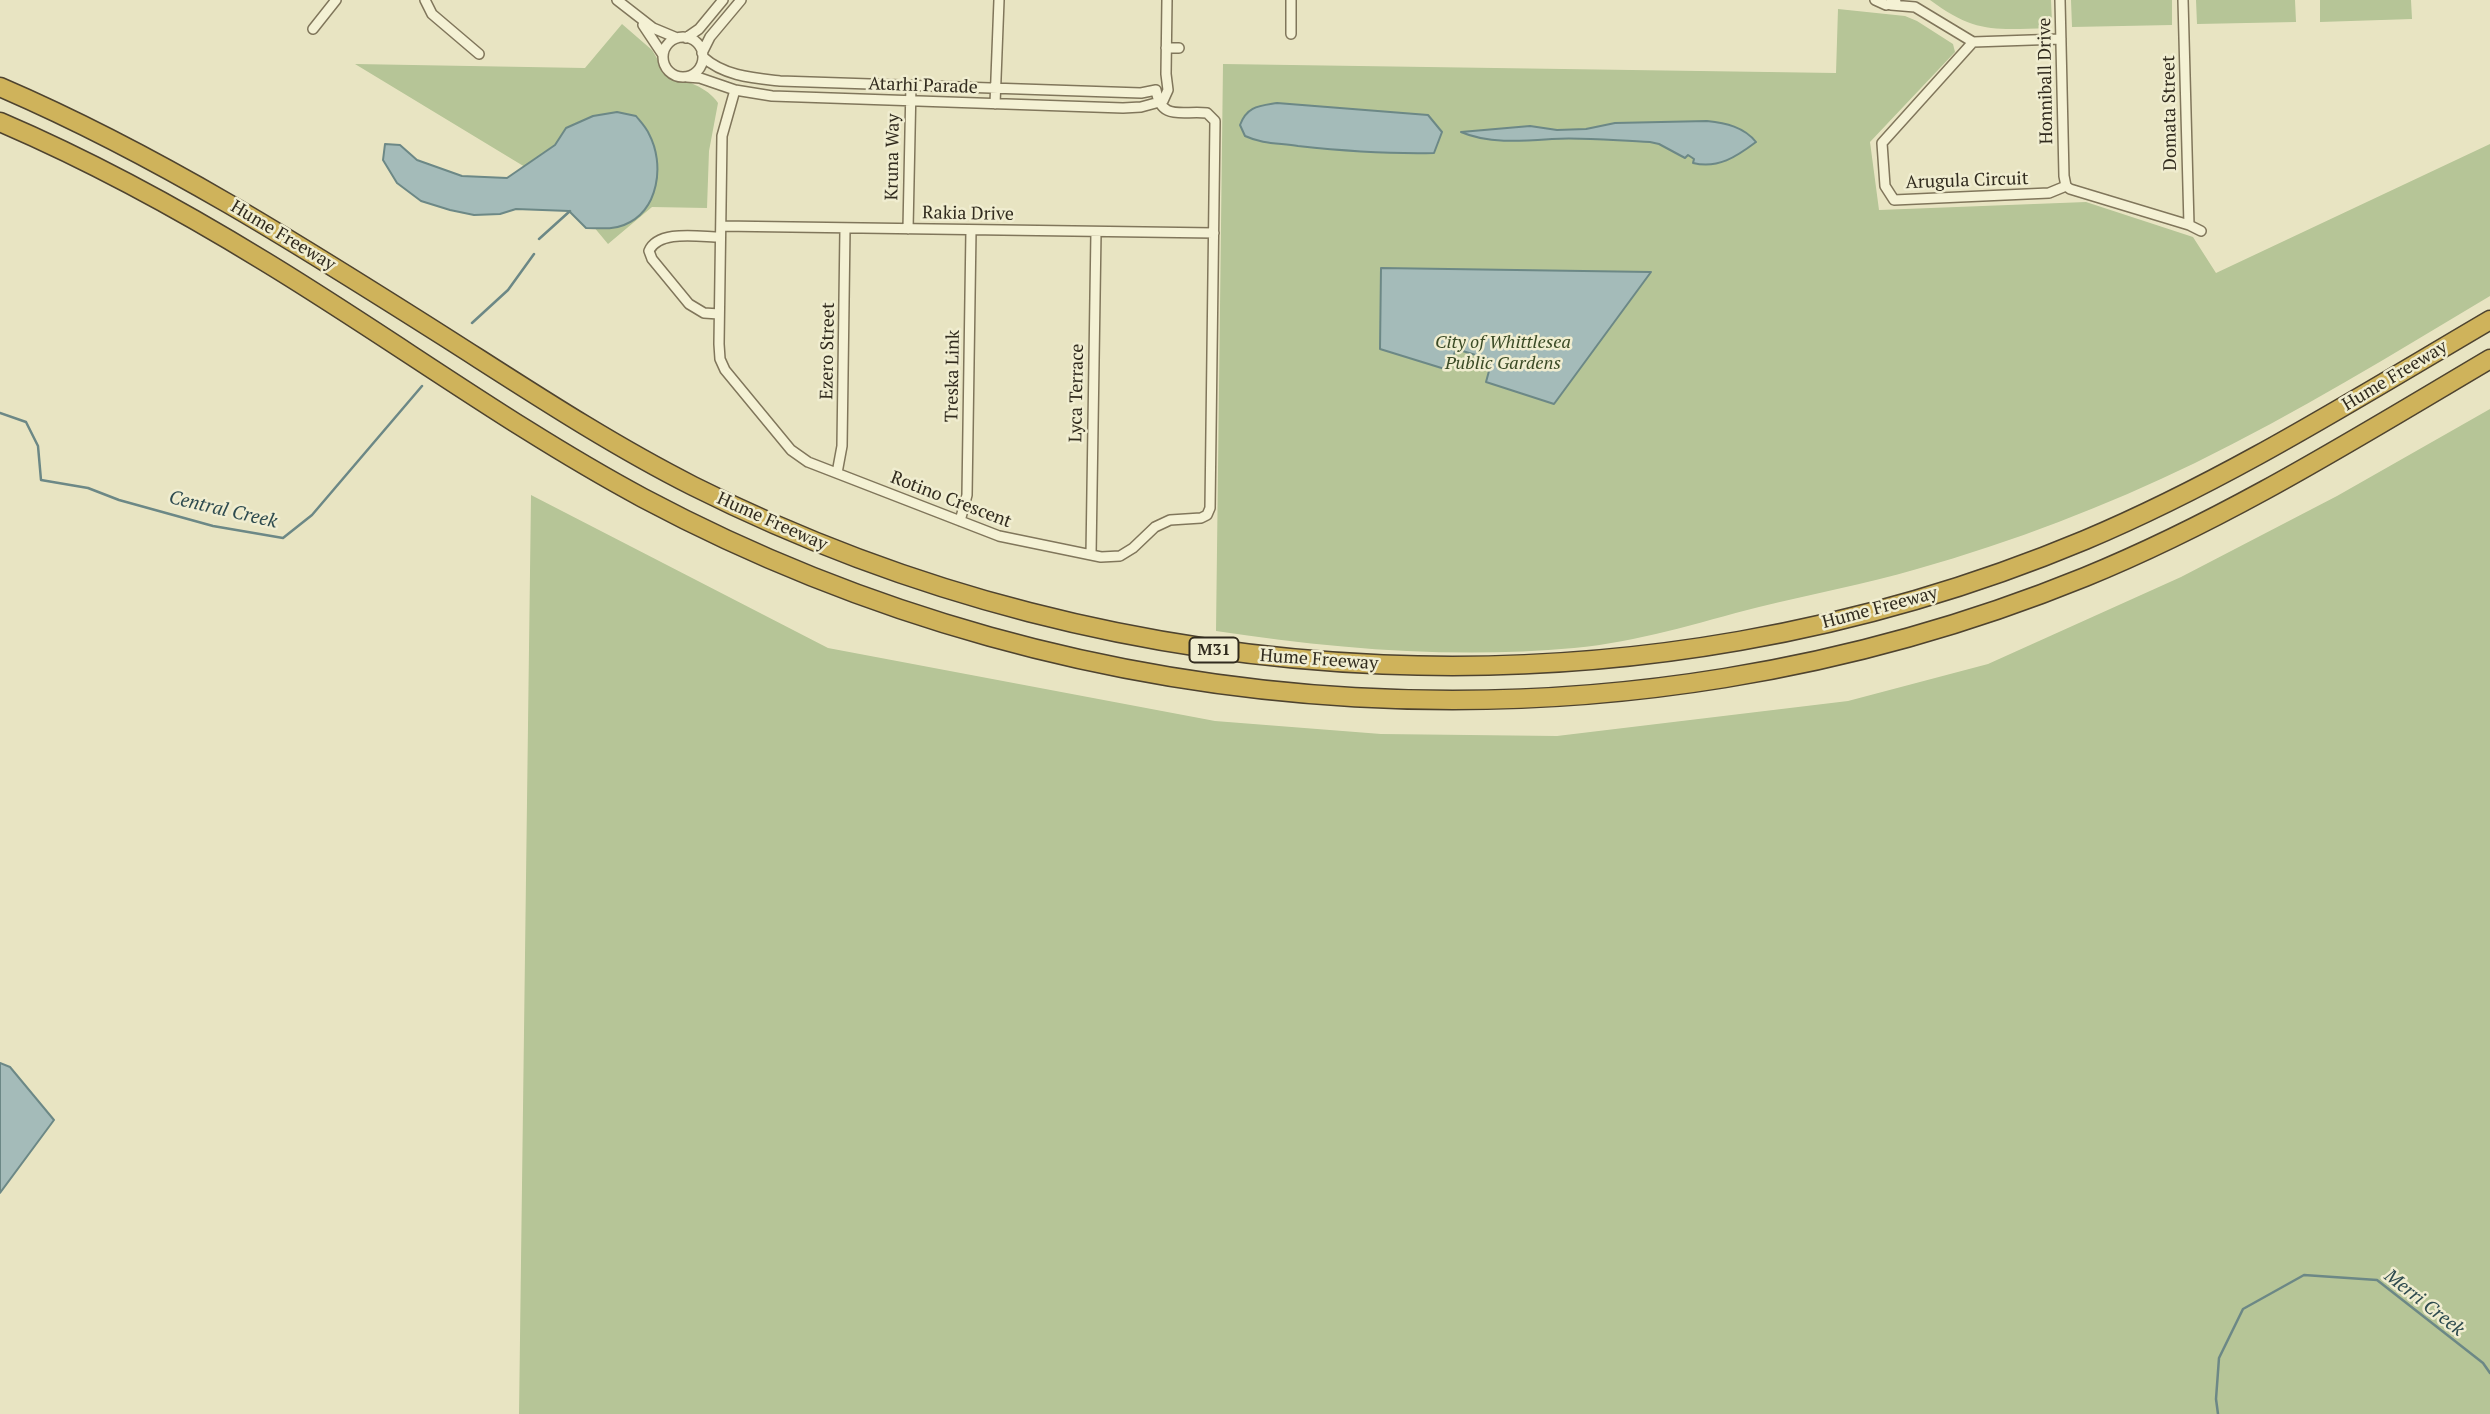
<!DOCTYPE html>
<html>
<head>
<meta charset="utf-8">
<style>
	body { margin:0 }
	canvas { display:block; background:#e8e4c2 }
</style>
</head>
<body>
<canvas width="2490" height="1414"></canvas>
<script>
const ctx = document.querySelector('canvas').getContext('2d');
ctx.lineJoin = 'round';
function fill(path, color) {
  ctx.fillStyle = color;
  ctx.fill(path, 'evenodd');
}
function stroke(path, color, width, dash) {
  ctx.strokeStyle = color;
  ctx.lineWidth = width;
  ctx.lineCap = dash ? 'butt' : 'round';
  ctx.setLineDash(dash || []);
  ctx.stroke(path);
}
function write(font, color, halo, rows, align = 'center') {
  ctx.font = font + ' "PT Serif",serif';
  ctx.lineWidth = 5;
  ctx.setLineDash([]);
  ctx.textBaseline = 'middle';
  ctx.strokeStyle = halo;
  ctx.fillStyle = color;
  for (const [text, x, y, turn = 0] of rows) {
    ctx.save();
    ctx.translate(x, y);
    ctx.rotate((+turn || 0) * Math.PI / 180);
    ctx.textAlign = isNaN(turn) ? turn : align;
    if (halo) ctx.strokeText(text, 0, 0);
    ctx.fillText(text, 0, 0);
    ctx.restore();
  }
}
fill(new Path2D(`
	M1930,0h121l1,23 -5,5c-52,2 -73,5 -117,-28z
	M2071,0h101v25l-100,2z
	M2196,0h99l1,22 -99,2z
	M2320,0h91l1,19 -92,3z
	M1838,9l67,7 12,5 36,23 2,8 -85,90 9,68 207,-8 107,35 23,36 274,-129v152c-97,58 -193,117 -295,167 -89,43 -182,79 -278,106 -52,15 -105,25 -158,38 -63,16 -120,35 -185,41 -119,11 -240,1 -358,-17l7,-567 613,9z
	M622,24l30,26 15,25c17,5 41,12 51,28l-9,48 -2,57 -55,-1 -44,37 -45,-54 -208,-126 230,4z
	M2490,409v1005h-1971l12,-919 297,153 387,73 166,13 176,2 291,-35 140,-37 193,-87 156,-81z`), '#b6c597');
const water = new Path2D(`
	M1277,103l151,12 14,17 -8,21c-46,1 -90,-2 -136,-7 -19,-3 -36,-2 -53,-10l-5,-11c7,-19 19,-19 37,-22z
	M617,112l19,4c4,5 10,11 13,18 16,30 10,77 -25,91 -12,5 -25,3 -38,3l-17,-17 -53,-2 -16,5 -26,1 -24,-5 -29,-9 -24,-18 -14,-23 2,-16 15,1 17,15 45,16 45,2 48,-33 11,-17 27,-12z
	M1707,121c19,2 37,6 49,21 -20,15 -38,27 -63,21l1,-4 -6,-4 -3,3 -26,-14 -9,-2c-32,-1 -66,-5 -98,-3 -29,2 -64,5 -91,-7l69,-6 27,4 29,-1 29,-6z
	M1381,268l270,4 -97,132 -68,-22 6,-22 -36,-11 -8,21 -68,-21z
	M0,1063l10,4 44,53 -54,73z`);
fill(water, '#a4bbb9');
stroke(water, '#6c8886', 2);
stroke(new Path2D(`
	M539,239l31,-28
	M472,323l36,-33 26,-36
	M0,413l26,9 12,24 3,34 47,8 31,12 94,26 70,12 29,-23 110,-129
	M2218,1414l-2,-15 3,-41 24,-49 61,-34 73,5 106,83 7,10`), '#6c8886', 2.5);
const minor = new Path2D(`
	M425,0l7,14 47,40
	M617,0l36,28 24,10
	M1875,0l11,5 10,-3
	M2060,0l4,176 2,10 4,3 119,36 12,6
	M2183,0l6,225
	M1891,5l24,2 58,35 88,-3
	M643,25l20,30
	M313,29l23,-29
	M1291,34v-34
	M663 57a20 20 0 1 1 40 0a20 20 0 1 1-40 0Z
	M686,38l13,-9 24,-29
	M1973,42l-91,101 3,43 9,14 155,-7 17,-7
	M1166,48h13
	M702,53l8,-16 31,-37
	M703,57c21,19 50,21 77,24l361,12 15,-3
	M687,77l13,1 35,12 37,6 351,12 18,-1 22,-6 5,-11 -2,-16 1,-74
	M735,90l-13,46 -3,208 1,15 5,11 66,80 17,12 191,74 102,21 19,-1 13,-8 22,-21 15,-7 31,-2 6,-3 3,-7 5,-387 -8,-8c-24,-3 -46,9 -51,-23
	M995,104l4,-104
	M721,226l493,7
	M908,229l3,-144
	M719,314l-15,-1 -15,-9 -37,-45 -3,-8c9,-22 52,-14 71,-14
	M837,473l5,-27 3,-217
	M960,521l7,-26 4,-265
	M1091,555l5,-323`);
const motorway = new Path2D(`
	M0,87c158,68 303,160 448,252 80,51 160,104 245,147 431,217 945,241 1392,54 142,-60 272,-142 405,-220
	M0,122c91,39 179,87 264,139 127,77 247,166 379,237 443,236 975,269 1442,79 142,-58 273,-140 405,-218`);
stroke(minor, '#80765b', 12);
stroke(motorway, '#4e432f', 21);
stroke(minor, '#f4f1d4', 9);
stroke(motorway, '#cfb35b', 18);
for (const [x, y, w] of [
	[1214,650,49]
]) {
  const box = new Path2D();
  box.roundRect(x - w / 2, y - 12.5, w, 25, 5);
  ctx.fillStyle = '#f0edd0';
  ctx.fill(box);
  stroke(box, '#312b1e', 2);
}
write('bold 16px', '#312b1e', null, [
	["M31",1214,650]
]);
write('18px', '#312b1e', '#f0edd0', [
	["Honniball Drive",2046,81,-91],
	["Atarhi Parade",923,86,2],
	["Domata Street",2170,113,-91],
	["Kruna Way",893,157,-89],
	["Arugula Circuit",1967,181,-2],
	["Rakia Drive",968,214,1],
	["Hume Freeway",283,236,31],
	["Ezero Street",828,351,-89],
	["Treska Link",953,376,-89],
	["Hume Freeway",2395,376,-31],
	["Lyca Terrace",1077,393,-89],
	["Rotino Crescent",951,500,21],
	["Hume Freeway",772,522,24],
	["Hume Freeway",1880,608,-15],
	["Hume Freeway",1319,660,4]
]);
write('italic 18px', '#3b4b26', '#f0edd0', [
	["City of Whittlesea",1503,343],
	["Public Gardens",1503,364]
]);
write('italic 19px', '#2e4b4f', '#f0edd0', [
	["Central Creek",223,510,13],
	["Merri Creek",2424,1303,38]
]);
</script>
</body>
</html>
